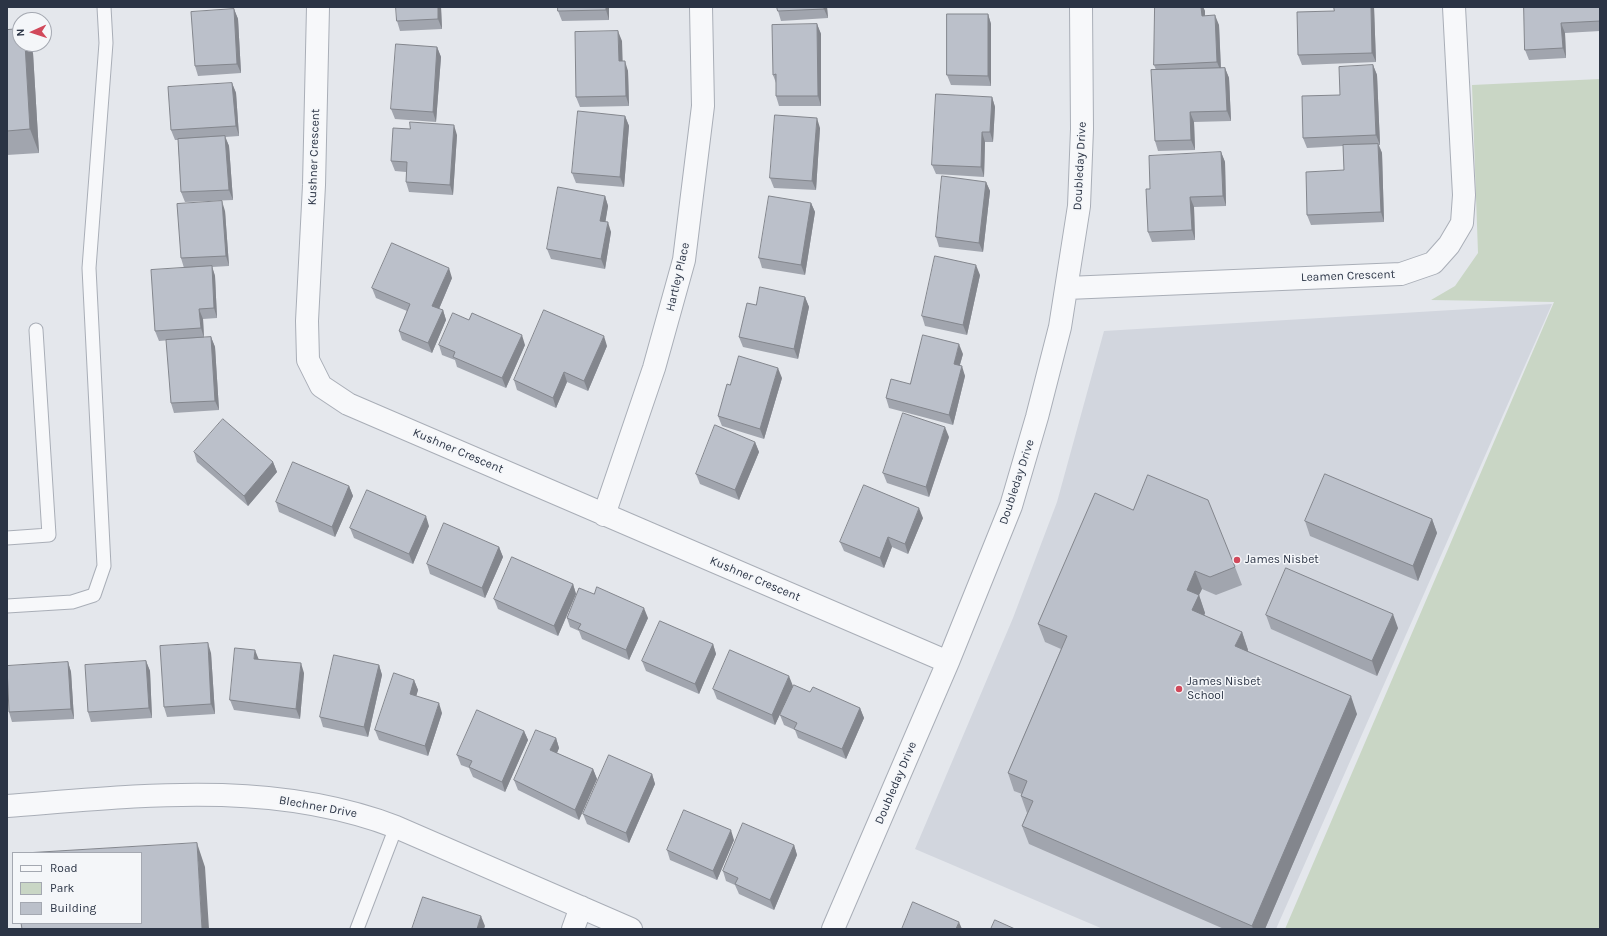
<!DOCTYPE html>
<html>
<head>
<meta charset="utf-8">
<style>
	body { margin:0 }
	#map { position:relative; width:1607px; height:936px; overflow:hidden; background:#e4e7ec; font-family:Karla,sans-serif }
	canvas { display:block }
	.frame { position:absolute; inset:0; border:8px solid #2b3445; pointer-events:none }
	.legend { position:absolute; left:12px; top:852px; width:130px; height:72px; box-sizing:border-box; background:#f4f6f9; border:1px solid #a4a8b1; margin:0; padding:5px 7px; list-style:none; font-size:12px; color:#2b3445 }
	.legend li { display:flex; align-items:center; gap:8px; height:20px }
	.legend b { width:20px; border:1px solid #a4a8b1 }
	.north { position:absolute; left:12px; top:12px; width:40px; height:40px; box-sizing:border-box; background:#f4f6f9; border:1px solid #a4a8b1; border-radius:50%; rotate:267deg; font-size:11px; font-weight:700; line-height:16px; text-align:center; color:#2b3445 }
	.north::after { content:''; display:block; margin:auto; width:14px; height:18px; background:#d1495b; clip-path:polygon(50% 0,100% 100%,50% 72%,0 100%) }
</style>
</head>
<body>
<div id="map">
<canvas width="1607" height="936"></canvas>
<div class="frame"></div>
<ul class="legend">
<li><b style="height:5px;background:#f7f8fa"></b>Road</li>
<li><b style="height:11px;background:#c9d6c5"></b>Park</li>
<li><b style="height:11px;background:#bbc0ca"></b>Building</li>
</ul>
<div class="north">N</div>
</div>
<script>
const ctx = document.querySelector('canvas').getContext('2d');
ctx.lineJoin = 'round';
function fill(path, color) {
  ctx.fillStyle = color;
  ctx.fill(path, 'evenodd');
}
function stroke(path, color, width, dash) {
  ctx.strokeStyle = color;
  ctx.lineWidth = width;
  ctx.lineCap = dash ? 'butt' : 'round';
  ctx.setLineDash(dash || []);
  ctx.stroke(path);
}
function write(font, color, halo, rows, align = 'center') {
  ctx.font = font + ' Karla,sans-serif';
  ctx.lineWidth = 3;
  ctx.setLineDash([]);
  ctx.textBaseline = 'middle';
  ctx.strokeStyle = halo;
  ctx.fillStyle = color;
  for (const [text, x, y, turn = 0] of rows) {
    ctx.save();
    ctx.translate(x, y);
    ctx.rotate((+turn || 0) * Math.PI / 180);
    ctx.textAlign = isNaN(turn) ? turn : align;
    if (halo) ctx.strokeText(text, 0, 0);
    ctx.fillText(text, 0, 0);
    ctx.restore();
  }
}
fill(new Path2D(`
	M1552,304l-276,625h-173l-188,-80 98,-231 44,-116 47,-171z`), '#d2d6de');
fill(new Path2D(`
	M1600,79v850h-315l269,-627 -123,-2 24,-14 23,-33 -6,-168z`), '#c9d6c5');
const service = new Path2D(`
	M7,538l42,-3 -13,-205
	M7,606l65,-4 22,-7 10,-29 -15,-298 17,-225 -2,-36
	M357,929l39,-102`);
const minor = new Path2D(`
	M318,7l-4,178 -7,136 1,39 13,26 27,18 600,258
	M1067,288l334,-14 32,-11 16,-18 13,-22 2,-28 -10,-188
	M604,515l50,-147 30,-108 19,-154 -2,-99
	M7,806c131,-10 263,-27 389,21l235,102
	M573,929l8,-22
	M833,929l115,-267 63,-156 26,-89 23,-90 19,-121 3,-77 -1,-122`);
stroke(service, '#a9aeb7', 15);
stroke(minor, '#a9aeb7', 24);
stroke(service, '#f7f8fa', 13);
stroke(minor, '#f7f8fa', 22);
fill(new Path2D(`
	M188,7h25l-25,1z
	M441,7l1,22 -42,2 -3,-10z
	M609,7v13l-47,1 -4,-10z
	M777,7h50l1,11 -47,3 -3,-10z
	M1155,7h48l2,4v5l14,9 2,43h4l4,10 2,43 -37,1 1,28 -37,1 -3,-10 1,-71 -2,-5z
	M1334,7h40l2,55 -74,3 -4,-10 36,-44z
	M1524,7h76v24l-35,2 1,25 -37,2 -4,-10z
	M234,9l4,10 3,54 -43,3 -3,-10z
	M988,14l3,10v62l-40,-1 -4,-10z
	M817,24l4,10v72h-42l-3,-10v-13l-3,-8z
	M7,30l26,23 6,100 -32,2z
	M622,41v20l6,10 1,35 -49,1 -4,-10z
	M437,47l4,10 -5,65 -41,-3 -4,-10z
	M1373,65l4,10 3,70h-1l3,8 2,69 -73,3 -4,-10 37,-45 -1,-24 -36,2 -4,-10 37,-43z
	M232,83l4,10 3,43 -14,1 4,9 4,54 -48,2 -4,-10 -3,-52h-3l-4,-10z
	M992,97l3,10 -2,35h-8l-1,35 -48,-3 -4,-9z
	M625,116l4,10 -5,61 -48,-4 -4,-10z
	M820,128l-4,62 -42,-2 -4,-10z
	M457,135l-4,60 -44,-3 -3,-10v-10l-11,-1 -4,-10z
	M1221,152l4,10 1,44 -32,1 1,33 -43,2 -4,-10 2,-43z
	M986,182l4,9 -7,61 -44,-5 -3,-10z
	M605,196l3,10 -3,16 6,10 -6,37 -54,-10 -4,-10z
	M811,203l4,9 -10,63 -43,-7 -3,-10z
	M225,211l4,55 -17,1 3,9 2,42 -14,1 1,19 7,-1 4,10 4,63 -45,3 -3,-10v-63l-12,1 -4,-10 29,-63 -3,-10z
	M980,275l-13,60 -42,-9 -3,-10z
	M452,278l-13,31 4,1 3,10 -14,33 -30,-13 -3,-9 8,-20 -31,-13 -4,-10z
	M805,297l4,10 -11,52 -55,-12 -4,-10 17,-32z
	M439,345h86l-19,43 -49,-21 -2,-7 -13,-5z
	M607,346l-19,45 -21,-9 -11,26 -39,-18 -3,-10z
	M963,354l-3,11 5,11 -12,49 -64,-17 -3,-10 24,-14z
	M782,378l-18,61 -42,-13 -4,-10 12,-31z
	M949,437l-20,60 -42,-14 -4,-10z
	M755,442l4,10 -20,48 -39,-16 -4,-10z
	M194,452l79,10 4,10 -29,34 -51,-44z
	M349,486l4,10 -18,41 -56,-25 -3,-10z
	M1133,510l102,57 7,18 -26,10 -14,-6 -3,6 6,18 -1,3 38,16 6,18v1l109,63 -92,215h-41l-195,-85 -7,-18 5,-13 -6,-17 1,-2 -8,-3 -6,-18 53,-124 -16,-7 -7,-18z
	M923,518l-15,36 -16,-7 -8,21 -40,-17 -4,-9z
	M1432,519l5,14 -19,48 -108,-45 -5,-15z
	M429,526l-16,38 -59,-26 -4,-10z
	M499,547l4,10 -18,41 -55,-24 -3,-10z
	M573,584l3,10 -18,42 -60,-27 -4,-10z
	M1266,615l132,13 -21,48 -106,-47z
	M567,618h81l-19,42 -47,-21 -3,-8 -9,-4z
	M713,644l3,10 -17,40 -53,-23 -4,-10z
	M211,653l4,61 -48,3 -3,-10z
	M258,659l46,14 -4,46 -66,-9 -4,-10z
	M146,661l4,10 2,47 -61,4 -3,-10z
	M68,662l3,10 3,47 -62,3 -3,-10z
	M379,665l3,10 -14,62 -45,-10 -3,-10z
	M414,680l4,10 -2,6 26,17 -14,43 -49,-16 -4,-10z
	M793,686l-18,39 -58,-26 -4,-10z
	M810,692l50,16 4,10 -18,41 -48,-21 -3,-8 -11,-5 -4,-10z
	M524,731l4,9 -23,52 -32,-15 -4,-9 -8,-3 -4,-10z
	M556,738l3,10 -2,5 36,16 4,10 -18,41 -61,-30 -4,-10z
	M652,774l3,10 -26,59 -42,-19 -4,-10z
	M734,840l-17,40 -47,-20 -3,-10z
	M794,845l3,10 -23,55 -35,-16 -4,-9 -9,-4 -3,-10z`), '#a1a5ae');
fill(new Path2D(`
	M438,7h3l1,22 -4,-10z
	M606,7h3v13l-3,-10z
	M824,7h3l1,11 -4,-9z
	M1201,7h2l2,4v15l-3,-10z
	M1371,7h3l2,55 -4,-9z
	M234,9l4,10 3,54 -4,-9z
	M988,14l3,10v62l-3,-10z
	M1215,15l4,10 2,47 -4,-10z
	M1561,23l4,10 1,25 -3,-10z
	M817,24l4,10v72l-3,-10z
	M618,31l4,10 1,30 -4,-10z
	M25,44h4l4,9 6,100 -9,-24z
	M437,47l4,10 -5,65 -3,-10z
	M625,61l3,10 1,35 -3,-10z
	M1373,65l4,10 3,70 -4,-10z
	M1225,68l4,10 2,43 -4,-10z
	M232,83l4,10 3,43 -3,-10z
	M992,97l3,10 -2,35 -3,-10z
	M1190,112l4,10 1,28 -4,-10z
	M625,116l4,10 -5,61 -4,-10z
	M817,118l3,10 -4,62 -4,-9z
	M454,125l3,10 -4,60 -3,-10z
	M982,132l3,10 -1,35 -3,-10z
	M225,136l4,10 4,54 -4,-10z
	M1378,144l4,9 2,69 -3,-10z
	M1221,152l4,10 1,44 -3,-10z
	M986,182l4,9 -7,61 -4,-9z
	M605,196l3,10 -4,25 -4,-10z
	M1190,197l4,10 1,33 -3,-10z
	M222,201l3,10 4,55 -3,-10z
	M811,203l4,9 -10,63 -4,-10z
	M608,222l3,10 -6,37 -4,-10z
	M976,265l4,10 -13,60 -4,-10z
	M212,266l3,10 2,42 -3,-10z
	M449,268l3,10 -16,38 -4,-10z
	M805,297l4,10 -11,52 -4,-10z
	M199,309l4,10 1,19 -3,-10z
	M443,310l3,10 -14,33 -4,-10z
	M522,335l3,10 -19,43 -4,-10z
	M604,336l3,10 -19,45 -4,-10z
	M211,337l4,10 4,63 -4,-9z
	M959,344l4,10 -6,20 -3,-10z
	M962,366l3,10 -12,49 -4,-10z
	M778,368l4,10 -18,61 -4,-10z
	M564,372l3,10 -11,26 -3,-10z
	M945,427l4,10 -20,60 -3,-10z
	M755,442l4,10 -20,48 -4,-10z
	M273,462l4,10 -29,34 -4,-10z
	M349,486l4,10 -18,41 -3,-10z
	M919,508l4,10 -15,36 -3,-10z
	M426,516l3,10 -16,38 -4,-10z
	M1432,519l5,14 -19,48 -5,-15z
	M888,537l4,10 -8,21 -4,-10z
	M499,547l4,10 -18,41 -3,-10z
	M1195,571l7,18 -3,6 6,18 -6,16 -7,-19 -5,-20z
	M573,584l3,10 -18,42 -4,-10z
	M644,608l4,10 -19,42 -3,-10z
	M1393,614l5,14 -21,48 -5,-15z
	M1242,632l6,18 -6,14 -7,-18z
	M208,643l3,10 4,61 -4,-10z
	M713,644l3,10 -17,40 -4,-10z
	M255,650l4,10 -5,-1z
	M146,661l4,10 2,47 -3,-10z
	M68,662l3,10 3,47 -3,-10z
	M301,663l3,10 -4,46 -4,-10z
	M379,665l3,10 -14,62 -4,-10z
	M789,676l4,10 -18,39 -3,-10z
	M414,680l4,10 -4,14 -4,-10z
	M1351,696l6,18 -92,215h-12l-1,-3z
	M439,703l3,10 -14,43 -3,-10z
	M860,708l4,10 -18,41 -4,-10z
	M524,731l4,9 -23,52 -3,-10z
	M556,738l3,10 -5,12 -4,-10z
	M593,769l4,10 -18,41 -4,-10z
	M652,774l3,10 -26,59 -3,-10z
	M731,830l3,10 -17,40 -4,-9z
	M197,843l8,24 4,62h-7z
	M794,845l3,10 -23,55 -4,-10z
	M481,916l4,10 -1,3h-7z
	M959,922l3,7h-6z`), '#83868d');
const building = new Path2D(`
	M396,7h42v12l-41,2z
	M558,7h48v3l-48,1z
	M777,7h47v2l-46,2z
	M1155,7h46l1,9 13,-1 2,47 -63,3z
	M1334,7h37l1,46 -74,2 -1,-43 37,-1z
	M1524,7h76v14l-39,2 2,25 -38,2z
	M234,9l3,55 -42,2 -4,-54z
	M947,14h41v62l-41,-1z
	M817,24l1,72h-42v-22l-3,1 -1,-50z
	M20,29v15h5l5,85 -23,2v-101z
	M618,31l1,30h6l1,35 -50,1 -1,-65z
	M396,44l41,3 -4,65 -42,-3z
	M1373,65l3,70 -73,3 -1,-42 38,-1 -1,-28z
	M1225,68l2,43 -37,1 1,28 -36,1 -4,-71z
	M232,83l4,43 -65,4 -3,-43z
	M936,94l56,3 -2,35h-8l-1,35 -49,-2z
	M578,111l47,5 -5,61 -48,-4z
	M775,115l42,3 -5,63 -42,-3z
	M410,122l44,3 -4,60 -44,-3 1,-20 -16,-1 2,-33 17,1z
	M225,136l4,54 -48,2 -3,-53z
	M1378,144l3,68 -74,3 -1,-43 38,-2 -1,-25z
	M1221,152l2,44 -33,1 2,33 -44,2 -2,-43h4l-1,-33z
	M942,176l44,6 -7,61 -43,-6z
	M558,187l47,9 -5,25 8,1 -7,37 -54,-10z
	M769,196l42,7 -10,62 -42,-7z
	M222,201l4,55 -45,2 -4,-54z
	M392,243l57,25 -17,38 11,4 -15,33 -29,-12 11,-27 -38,-16z
	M935,256l41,9 -13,60 -41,-9z
	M212,266l2,42 -15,1 2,19 -46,3 -4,-61z
	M760,287l45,10 -11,52 -55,-12 8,-34 9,2z
	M544,310l60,26 -20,45 -20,-9 -11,26 -39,-18z
	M453,313l16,7 3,-7 50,22 -20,43 -49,-21 2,-5 -16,-7z
	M923,335l36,9 -5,20 8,2 -13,49 -63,-17 5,-19 19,5z
	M211,337l4,64 -44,2 -5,-63z
	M739,356l39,12 -18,61 -42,-13 9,-32 3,1z
	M903,413l42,14 -19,60 -43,-14z
	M223,419l50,43 -29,34 -50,-44z
	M715,425l40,17 -20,48 -39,-16z
	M293,462l56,24 -17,41 -56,-25z
	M1325,474l107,45 -19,47 -108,-45z
	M1148,475l60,25 27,67 -25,10 -15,-6 -8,19 12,5 -7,15 50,22 -7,14 116,50 -99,230 -230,-100 11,-25 -12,-5 6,-15 -19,-8 59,-137 -29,-12 57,-131 38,17z
	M864,485l55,23 -14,36 -17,-7 -8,21 -40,-16z
	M367,490l59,26 -17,38 -59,-26z
	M444,523l55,24 -17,41 -55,-24z
	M512,557l61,27 -19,42 -60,-27z
	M1286,568l107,46 -21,47 -106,-46z
	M597,587l47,21 -18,42 -48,-21 3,-5 -14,-6 12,-30 15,6z
	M660,621l53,23 -18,40 -53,-23z
	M208,643l3,61 -47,3 -4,-61z
	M235,648l20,2 -1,9 47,4 -5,46 -66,-9z
	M730,650l59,26 -17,39 -59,-26z
	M334,655l45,10 -15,62 -44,-10z
	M146,661l3,47 -61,4 -3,-47z
	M68,662l3,47 -62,3 -2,-46z
	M394,673l20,7 -4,14 29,9 -14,43 -50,-16z
	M794,685l16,7 3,-5 47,21 -18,41 -48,-20 3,-6 -17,-8z
	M477,710l47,21 -22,51 -33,-15 3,-6 -15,-6z
	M536,730l20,8 -6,12 43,19 -18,41 -61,-30z
	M609,755l43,19 -26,59 -43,-19z
	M684,810l47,20 -18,41 -46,-21z
	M743,823l51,22 -24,55 -35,-16 3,-6 -15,-7z
	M197,843l5,86h-180l-1,-6h120v-70h-116z
	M423,897l58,19 -4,13h-65z
	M913,902l46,20 -3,7h-54z
	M995,920l20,9h-24z`);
fill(building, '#bbc0ca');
stroke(building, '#83868d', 1);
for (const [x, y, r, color] of [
	[1237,560,4,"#d1495b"],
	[1179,689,4,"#d1495b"]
]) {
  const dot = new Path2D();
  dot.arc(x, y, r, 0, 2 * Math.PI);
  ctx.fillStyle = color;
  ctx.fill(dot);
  stroke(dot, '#f4f6f9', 1.5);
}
write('12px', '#2b3445', '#f4f6f9', [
	["Kushner Crescent",314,157,-88],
	["Doubleday Drive",1080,166,-87],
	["Leamen Crescent",1348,276,-2],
	["Hartley Place",678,277,-77],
	["Kushner Crescent",458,451,23],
	["Doubleday Drive",1017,482,-72],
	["Kushner Crescent",755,579,23],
	["Doubleday Drive",896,783,-67],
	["Blechner Drive",318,807,10]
]);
write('12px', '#2b3445', '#f4f6f9', [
	["James Nisbet",1245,560],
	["James Nisbet",1187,682],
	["School",1187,696]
], 'left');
</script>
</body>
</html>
